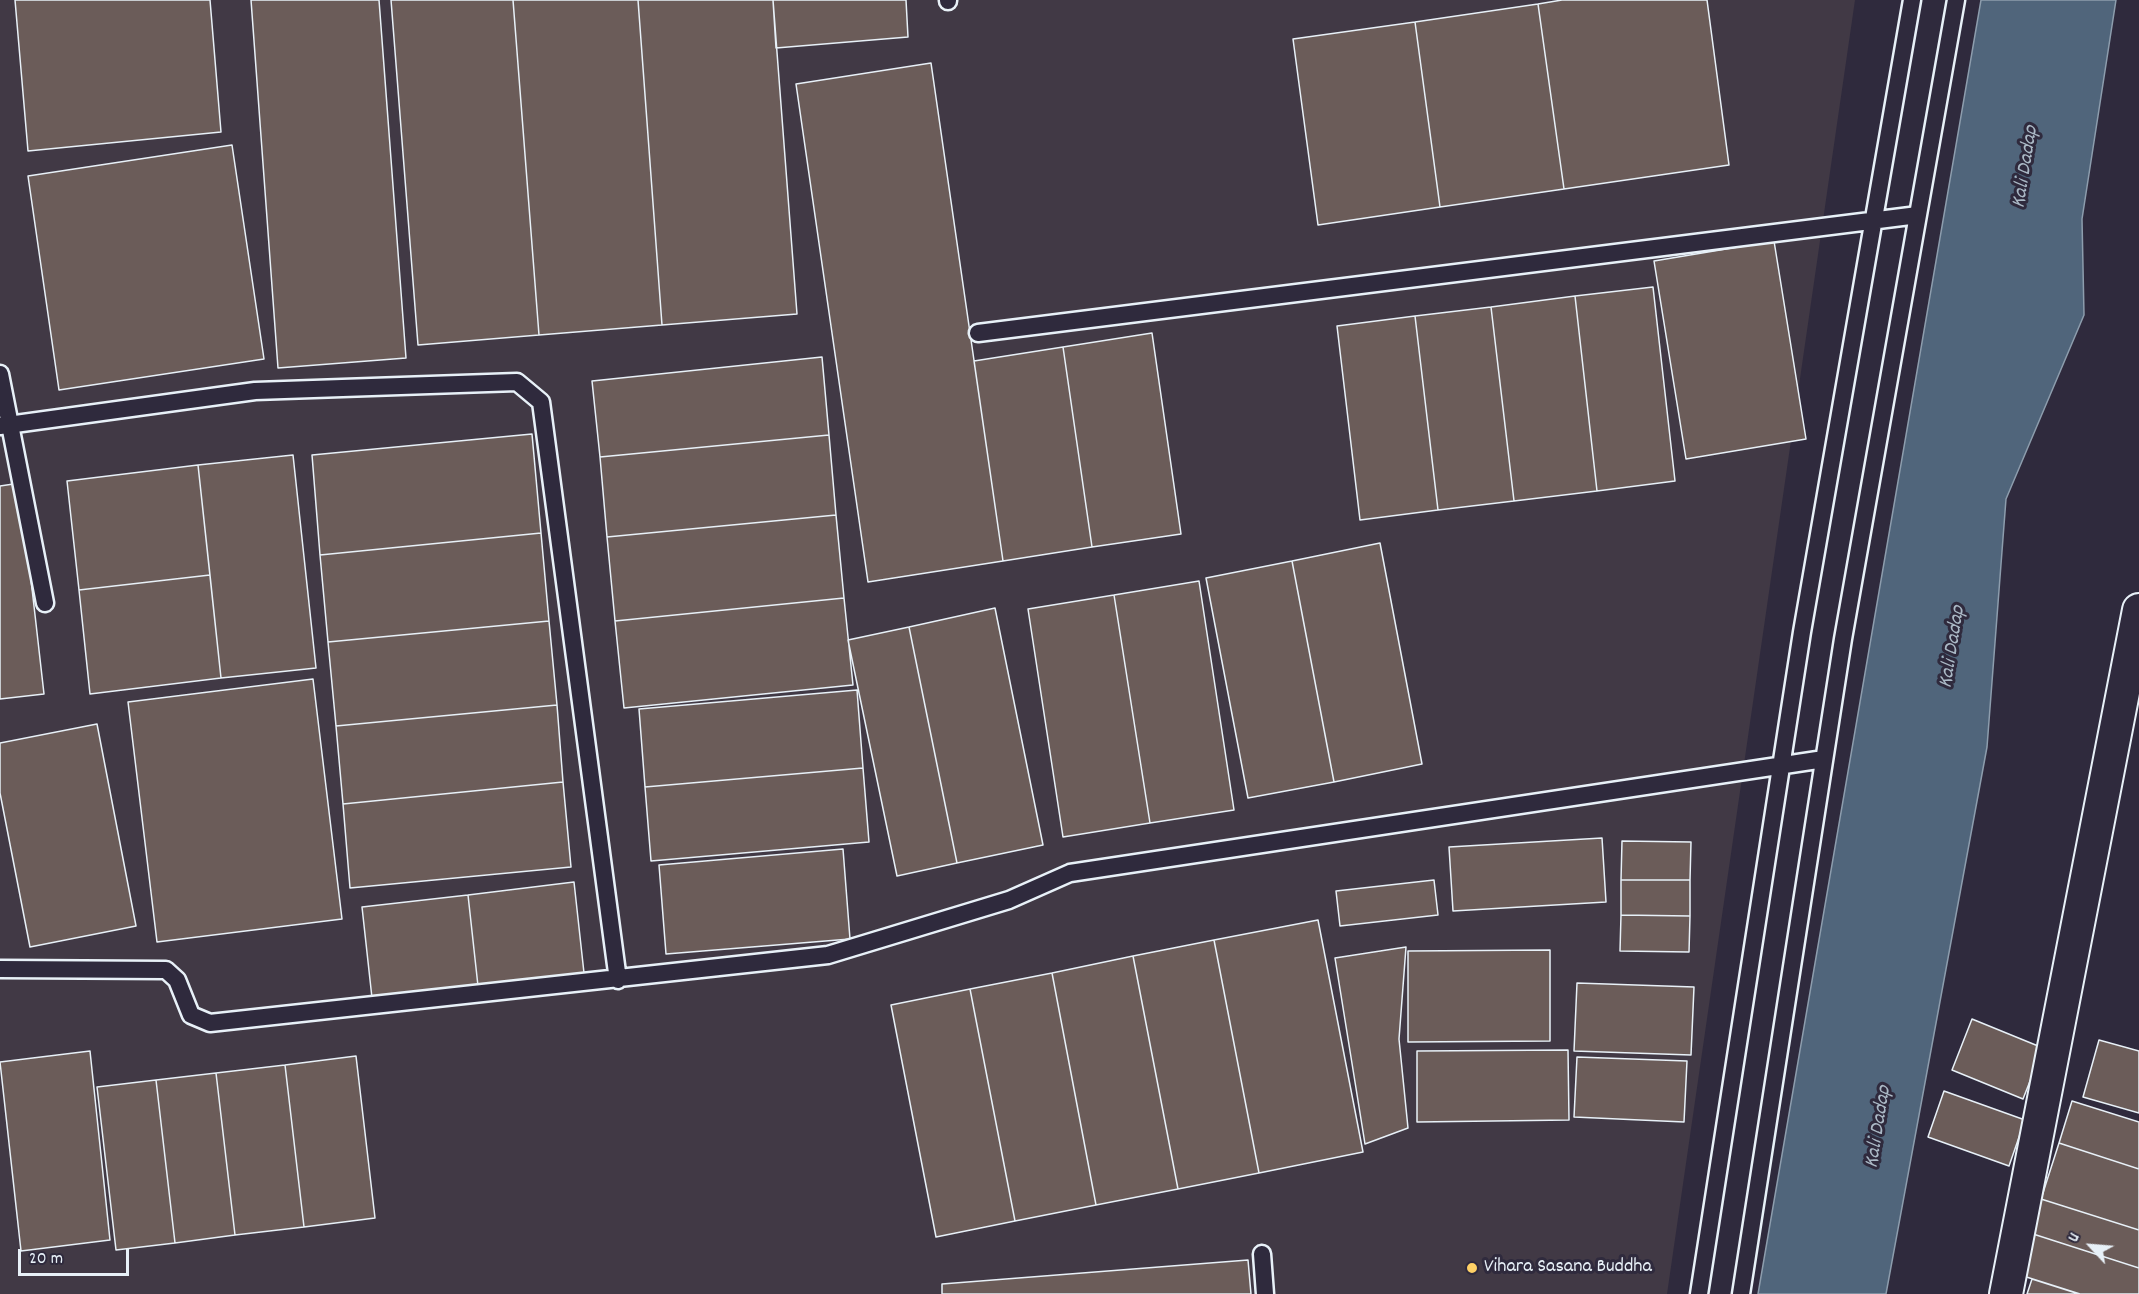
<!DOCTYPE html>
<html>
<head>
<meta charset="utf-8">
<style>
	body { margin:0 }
	#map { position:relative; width:2139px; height:1294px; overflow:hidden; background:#2f2a3d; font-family:Dekko,sans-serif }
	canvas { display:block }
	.north { position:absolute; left:2061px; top:1216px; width:60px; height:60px; -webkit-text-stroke:4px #2f2a3d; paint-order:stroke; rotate:296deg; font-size:16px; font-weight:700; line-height:24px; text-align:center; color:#e8f1f8 }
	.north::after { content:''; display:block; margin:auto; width:21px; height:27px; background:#e8f1f8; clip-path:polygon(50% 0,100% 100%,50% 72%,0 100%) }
	.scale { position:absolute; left:18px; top:1249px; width:111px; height:27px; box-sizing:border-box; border:3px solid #e8f1f8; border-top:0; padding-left:8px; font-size:18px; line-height:21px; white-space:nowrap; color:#e8f1f8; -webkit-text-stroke:4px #2f2a3d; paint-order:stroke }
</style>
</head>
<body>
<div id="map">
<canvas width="2139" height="1294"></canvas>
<div class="north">U</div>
<div class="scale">20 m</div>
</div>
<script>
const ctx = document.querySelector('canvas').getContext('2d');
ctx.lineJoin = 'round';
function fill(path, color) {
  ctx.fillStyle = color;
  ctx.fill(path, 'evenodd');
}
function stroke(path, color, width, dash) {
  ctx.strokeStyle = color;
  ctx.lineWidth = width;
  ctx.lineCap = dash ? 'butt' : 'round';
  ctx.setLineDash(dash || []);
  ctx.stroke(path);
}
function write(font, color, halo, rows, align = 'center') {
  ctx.font = font + ' Dekko,sans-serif';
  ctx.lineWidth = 6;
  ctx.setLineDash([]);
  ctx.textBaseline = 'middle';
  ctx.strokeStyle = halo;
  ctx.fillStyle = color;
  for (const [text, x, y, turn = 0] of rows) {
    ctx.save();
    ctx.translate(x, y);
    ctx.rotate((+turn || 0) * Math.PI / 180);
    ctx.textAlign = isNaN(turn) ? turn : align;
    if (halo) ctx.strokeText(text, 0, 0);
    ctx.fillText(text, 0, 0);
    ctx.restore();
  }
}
fill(new Path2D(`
	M0,0h1855l-188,1294h-1667z`), '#413945');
const water = new Path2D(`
	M1981,0h135l-34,219 2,96 -78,184 -19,248 -101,547h-128z`);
fill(water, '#50657b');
stroke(water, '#8d9dad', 1.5);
const building = new Path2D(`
	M15,0h195l11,132 -193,19z
	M251,0h128l27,358 -128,10z
	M391,0h122l26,335 -121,10z
	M513,0h125l24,325 -123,10z
	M638,0h135l24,314 -135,11z
	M773,0h133l2,37 -132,11z
	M1562,0h145l22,165 -165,24 -26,-185z
	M1538,4l26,185 -124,18 -25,-185z
	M1415,22l25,185 -122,18 -25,-186z
	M931,63l72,498 -135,21 -72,-498z
	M232,145l32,214 -205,31 -31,-214z
	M1774,241l32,198 -120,20 -32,-198z
	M1653,287l22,194 -78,10 -22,-195z
	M1575,296l22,195 -83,10 -23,-194z
	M1491,307l23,194 -76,9 -23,-194z
	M1415,316l23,194 -78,10 -23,-194z
	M1152,333l29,201 -89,13 -29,-200z
	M1063,347l29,200 -89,14 -29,-200z
	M822,357l7,78 -229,22 -8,-76z
	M532,434l9,99 -221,22 -8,-100z
	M829,435l7,80 -229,22 -7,-80z
	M293,455l23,213 -95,10 -23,-213z
	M198,465l12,110 -131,15 -12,-109z
	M20,483l24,211 -44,5v-213z
	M836,515l8,83 -229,23 -8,-84z
	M541,533l8,88 -221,21 -8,-87z
	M1380,543l42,221 -88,18 -42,-221z
	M1292,561l42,221 -86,16 -42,-220z
	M210,575l11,103 -131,16 -11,-104z
	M1199,581l35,229 -84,13 -36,-228z
	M1114,595l36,228 -87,14 -35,-228z
	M844,598l9,87 -229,23 -9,-87z
	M995,608l48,237 -86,18 -48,-236z
	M549,621l8,84 -221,21 -8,-84z
	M909,627l48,236 -60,13 -49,-236z
	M313,679l29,240 -185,23 -29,-240z
	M857,690l6,78 -218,19 -6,-78z
	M557,705l6,77 -220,22 -7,-78z
	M97,724l39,202 -106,21 -30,-154v-50z
	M863,768l6,74 -218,19 -6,-74z
	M563,782l8,85 -221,21 -7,-84z
	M1602,838l4,64 -153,9 -4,-64z
	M1622,841l69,1 -1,38h-69z
	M843,849l7,90 -184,15 -7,-89z
	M1434,880l4,35 -98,11 -4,-35z
	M1621,880h69v36l-69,-1z
	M574,882l10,91 -106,13 -10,-91z
	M468,895l10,91 -106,12 -10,-91z
	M1621,915l69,1 -1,36 -69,-1z
	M1318,920l45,232 -104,21 -45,-233z
	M1214,940l45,233 -81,16 -45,-233z
	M1406,947l-7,92 9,89 -43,16 -30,-186z
	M1550,950v91l-142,1v-91z
	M1133,956l45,233 -82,16 -44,-232z
	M1052,973l44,232 -81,16 -45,-232z
	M1577,983l117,4 -3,68 -117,-4z
	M970,989l45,232 -79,16 -45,-232z
	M1972,1019l71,29 -20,51 -71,-29z
	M2099,1040l40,11v62l-56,-16z
	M1568,1050l1,70 -152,2v-71z
	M90,1051l20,189 -89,11 -21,-189z
	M356,1056l19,162 -71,9 -19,-162z
	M1577,1057l110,4 -3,61 -110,-5z
	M285,1065l19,162 -69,8 -19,-162z
	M216,1073l19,162 -60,8 -19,-163z
	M156,1080l19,163 -59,7 -19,-163z
	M1944,1091l81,29 -16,46 -81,-29z
	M2072,1101l67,21v47l-80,-26z
	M2059,1143l80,26v61l-98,-31z
	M2041,1199l98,31v38l-109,-35z
	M2030,1233l109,35v26h-59l-63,-20z
	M1248,1260l3,34h-309v-10z
	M2032,1279l47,15h-52z`);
fill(building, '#6b5c59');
stroke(building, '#e8f1f8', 1.5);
const service = new Path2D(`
	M948,0v1
	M978,333l940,-118
	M0,374l45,229
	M0,426l255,-35 262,-9 24,20 77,578
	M0,969l166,1 11,10 14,35 19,8 618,-68 181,-55 61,-27 754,-114
	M1262,1254l3,40
	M1699,1294l103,-662 110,-632
	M1741,1294l102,-655 113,-639`);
const minor = new Path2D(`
	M2006,1294l133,-684`);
stroke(service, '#e8f1f8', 21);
stroke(minor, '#e8f1f8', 36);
stroke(service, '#2f2a3d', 16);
stroke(minor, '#2f2a3d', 32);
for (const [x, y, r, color] of [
	[1472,1268,6,"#ffd166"]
]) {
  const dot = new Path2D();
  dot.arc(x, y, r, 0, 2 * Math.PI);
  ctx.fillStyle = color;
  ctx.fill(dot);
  stroke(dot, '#2f2a3d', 2);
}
write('20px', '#e8f1f8', '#2f2a3d', [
	["Vihara Sasana Buddha",1484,1268]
], 'left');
write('italic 21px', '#abb9c6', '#2f2a3d', [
	["Kali Dadap",2027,167,-81],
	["Kali Dadap",1954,647,-81],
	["Kali Dadap",1880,1127,-81]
]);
</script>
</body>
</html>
